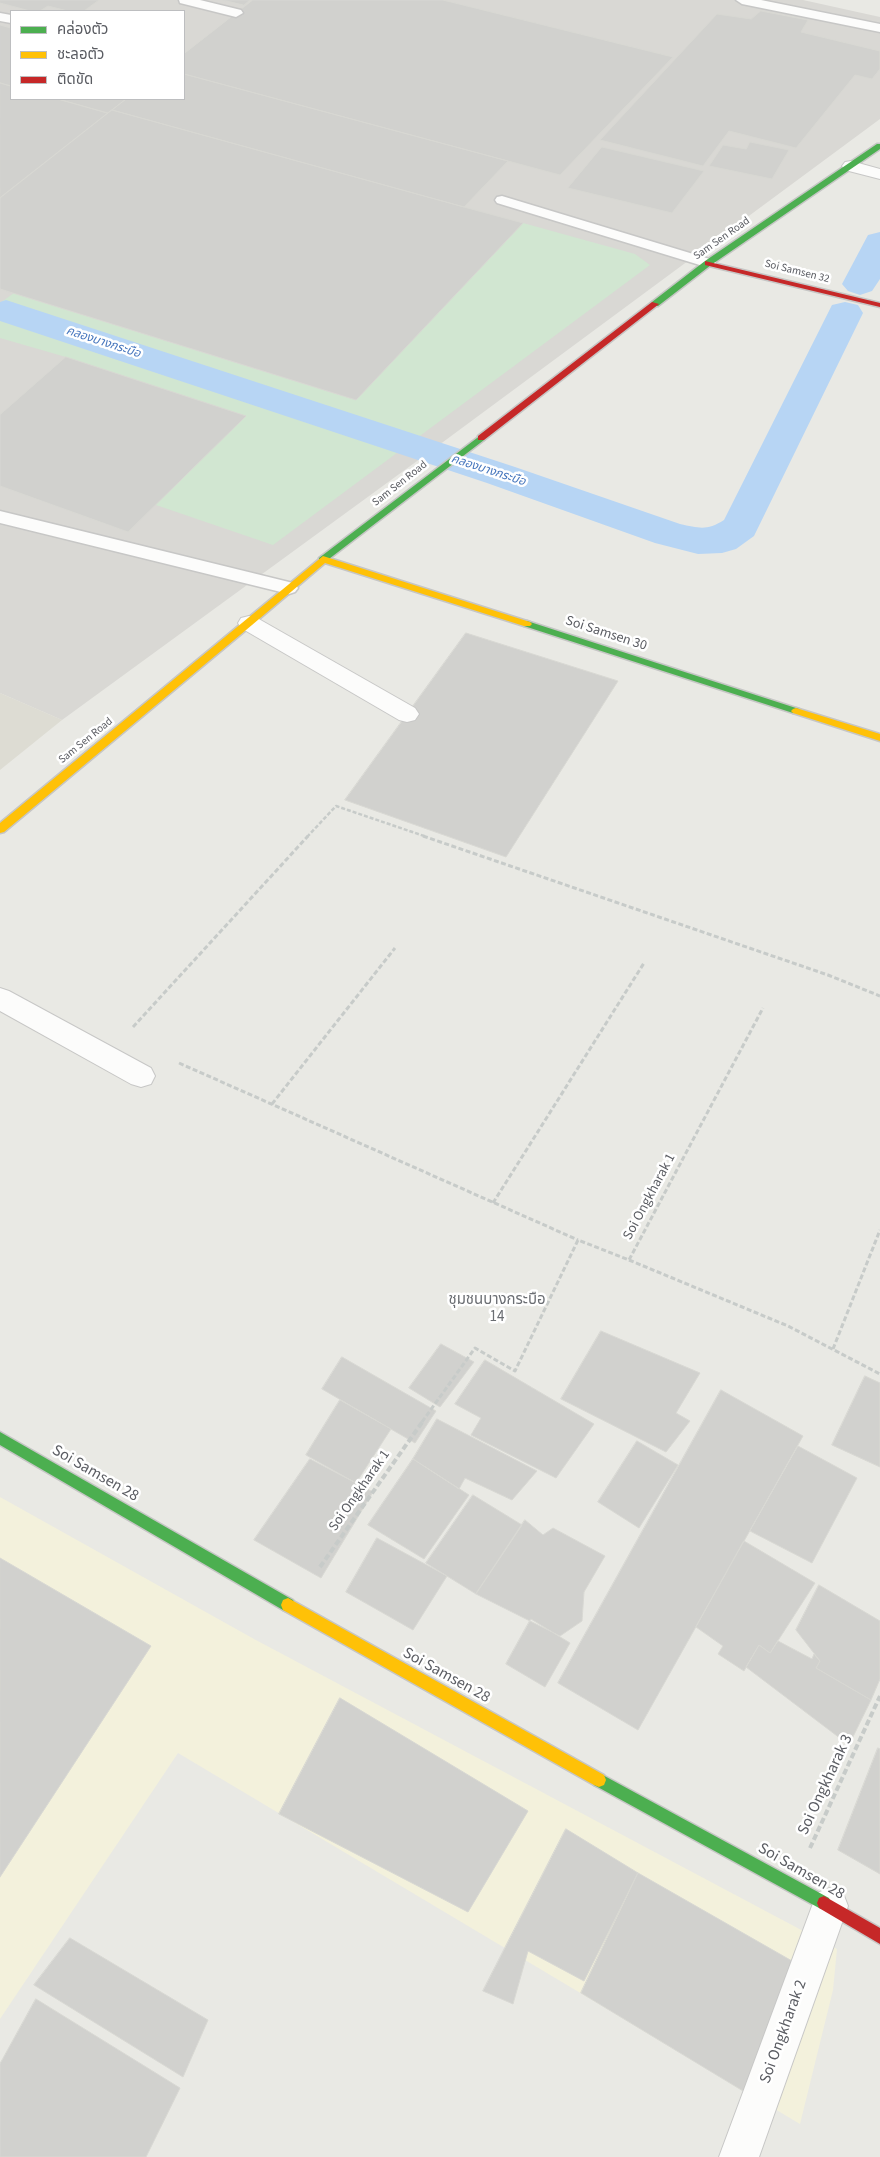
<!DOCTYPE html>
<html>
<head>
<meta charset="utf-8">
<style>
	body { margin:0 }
	#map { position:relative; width:880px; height:2157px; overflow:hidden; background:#e9e9e4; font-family:"Source Sans 3","Noto Sans Thai",sans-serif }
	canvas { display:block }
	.legend { position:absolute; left:10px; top:10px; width:175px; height:90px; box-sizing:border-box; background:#fff; border:1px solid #bdbec0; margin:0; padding:6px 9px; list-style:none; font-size:15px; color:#5a5c62 }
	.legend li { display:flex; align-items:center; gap:10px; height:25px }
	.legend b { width:25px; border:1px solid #bdbec0 }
</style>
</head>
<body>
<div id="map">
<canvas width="880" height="2157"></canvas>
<ul class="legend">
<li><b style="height:6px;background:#4caf50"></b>คล่องตัว</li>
<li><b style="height:6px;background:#ffc107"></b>ชะลอตัว</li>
<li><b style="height:6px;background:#c62828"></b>ติดขัด</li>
</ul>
</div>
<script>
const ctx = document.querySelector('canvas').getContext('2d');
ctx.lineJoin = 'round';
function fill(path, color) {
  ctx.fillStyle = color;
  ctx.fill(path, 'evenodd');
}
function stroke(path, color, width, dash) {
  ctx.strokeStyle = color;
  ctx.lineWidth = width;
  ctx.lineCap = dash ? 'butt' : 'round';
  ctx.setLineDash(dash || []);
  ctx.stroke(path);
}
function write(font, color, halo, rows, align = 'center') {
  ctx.font = font + ' "Source Sans 3","Noto Sans Thai",sans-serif';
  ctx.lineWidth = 5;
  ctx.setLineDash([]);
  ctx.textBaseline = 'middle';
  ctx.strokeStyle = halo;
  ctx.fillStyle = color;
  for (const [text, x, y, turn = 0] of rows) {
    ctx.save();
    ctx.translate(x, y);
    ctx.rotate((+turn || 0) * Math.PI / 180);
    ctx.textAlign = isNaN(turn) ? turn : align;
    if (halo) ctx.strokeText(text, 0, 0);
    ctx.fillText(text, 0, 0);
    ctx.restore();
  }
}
fill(new Path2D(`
	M0,1497l254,142 583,310 -4,41 -33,134 -622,-371 -178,266z`), '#f3f1dc');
fill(new Path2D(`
	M0,0h803l77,17v102l-441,326 -377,275 -62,-27zM11,11h173v88h-173z`), '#d9d8d4');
fill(new Path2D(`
	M0,693l62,27 -62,50z`), '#dddcd3');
fill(new Path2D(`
	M523,223l112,31 15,11 -377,280 -117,-40 -90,-148 -66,-19v-35l14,-10 342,107z`), '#d1e6d1');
fill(new Path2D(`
	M880,232v47l-8,12 -12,4 -12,-4 -6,-7 26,-49z
	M6,300l509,167 165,57c19,4 27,7 44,-4l108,-215 13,-3 13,3 5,8 -109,223 -18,13 -14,4 -24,1 -43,-11 -168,-60 -487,-162v-19z`), '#b7d5f4');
const building = new Path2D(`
	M0,0h99l-15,11h-16l-20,-5 -8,5h-10l-30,-8z
	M223,0h27l-6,5z
	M253,0h190l230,57 -113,118 -376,-101v-20z
	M761,11l47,9 -7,12 79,19v18l-8,10 -17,-4 -59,73 -67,-17 -26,35 -103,-26 117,-126 34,5z
	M0,25l11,3v58l-11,-3z
	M184,74l324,87 -44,46 -352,-97 14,-11h58z
	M0,83l11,3v13h47l50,14 -108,85z
	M58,99h68l-18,14z
	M112,110l352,97 59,16 -167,177 -356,-111v-91z
	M750,142l39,8 -17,29 -63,-13 14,-21 23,4z
	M602,147l102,24 -32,42 -104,-25z
	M66,357l180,59 -118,116 -128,-46v-71z
	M466,633l152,48 -112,176 -161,-57z
	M601,1331l99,42 -24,40 14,8 -24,31 -105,-53z
	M441,1344l33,18 -34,45 -31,-19z
	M342,1357l94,54 -21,32 -93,-54z
	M485,1360l109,64 -38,54 -85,-43 10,-17 -26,-14z
	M865,1376l15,7v84l-48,-22z
	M721,1390l82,46 -165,294 -80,-47z
	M340,1400l51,29 -35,54 -50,-28z
	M437,1419l100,52 -25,29 -47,-22 -6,11 -46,-30z
	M637,1441l41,24 -39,63 -41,-26z
	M798,1446l59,32 -45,85 -62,-32z
	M310,1459l63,33 -52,86 -67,-38z
	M413,1459l56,36 -45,64 -56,-34z
	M473,1495l49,30 -46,69 -50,-31z
	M525,1520l18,15 10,-7 52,28 -21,36 -2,29 -22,15 -84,-42z
	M377,1538l70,38 -34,54 -67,-38z
	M744,1541l71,42 -45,70 -11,-8 -15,26 -26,-17 5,-8 -27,-19z
	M0,1558l151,88 -151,231z
	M819,1585l61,36v58l-9,21 -55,-32 4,-7 -24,-31z
	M531,1619l39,24 -25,44 -39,-23z
	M778,1641l34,18 2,-5 6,7 -4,7 55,32 -22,45 -103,-78 13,-22 11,8z
	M340,1698l188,113 -60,101 -189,-98z
	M878,1748l2,1v125l-42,-24z
	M566,1829l72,44 -54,108 -56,-30 -15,53 -30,-13z
	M638,1873l161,92 -46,132 -172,-104z
	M70,1938l138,82 -25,57 -149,-92z
	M36,1999l144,89 -34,69h-146v-93z`);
fill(building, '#d1d1ce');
stroke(building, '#d8d8d3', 1);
const lane = new Path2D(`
	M179,0h21l41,10 2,3 -7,4 -56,-14z
	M736,0h25l119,24v8l-138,-28z
	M0,13l11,2v8l-11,-2z
	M502,196l211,64 3,3 -3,3h-10l-206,-63 -2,-3 2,-3z
	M0,511l289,71 6,2 3,4 -3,4 -6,2 -289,-71z`);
const street = new Path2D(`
	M851,161l29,8v10l-35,-9 -3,-4 3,-4z
	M249,616l8,2 158,90 4,6 -4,6 -8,2 -8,-2 -158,-92 -3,-5 3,-5z
	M0,988l9,3 142,77 4,8 -4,8 -10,3 -10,-3 -131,-73z
	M830,1888l13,5 5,13 -89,251h-40l93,-251 5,-13z`);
const fast = new Path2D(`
	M877,144h3v5l-169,116 -53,41h-6v-4l53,-41z
	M481,435l3,1v4l-159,122h-6v-4z
	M527,621l272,88 2,2 -2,2h-6l-269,-87v-4z
	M0,1432l293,168 2,5 -2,5 -5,2 -5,-2 -283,-165z
	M599,1773l230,125 2,5 -2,5 -5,2 -5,-2 -225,-123 -2,-5 2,-5z`);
const slow = new Path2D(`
	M323,556l207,66 2,2 -2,2h-6l-199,-63 -73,62 -248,207 -4,1v-10z
	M796,708l84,26v7l-87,-28 -2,-2 2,-2z
	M288,1598l316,177 2,5 -2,5 -5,2 -5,-2 -311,-175 -2,-5 2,-5z`);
const jam = new Path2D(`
	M705,261l175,42v4l-175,-42z
	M652,302l7,2 -175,136h-6v-4z
	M824,1896l56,32v16l-61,-36 -2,-5 2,-5z`);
stroke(lane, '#c7c7c6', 3);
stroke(street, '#c7c7c6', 2);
stroke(fast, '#c6c6c5', 3);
stroke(slow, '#c6c6c5', 3);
stroke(jam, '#c6c6c5', 3);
stroke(new Path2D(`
	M307,837l29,-31 91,31`), '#c7cbc9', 2.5, [4, 2]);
stroke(new Path2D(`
	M423,836l405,139 52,21
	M133,1027l175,-191
	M179,1063l399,177
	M272,1104l123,-156
	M493,1203l151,-240
	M629,1260l159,66 92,48
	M833,1349l47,-119
	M422,1422l53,-74 40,23 63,-131 51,20 134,-252`), '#c7cbc9', 3, [5, 2.5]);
stroke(new Path2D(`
	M320,1567l103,-146
	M810,1848l70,-152`), '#c7cbc9', 4, [6, 3]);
fill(lane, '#fcfcfb');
fill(street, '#fcfcfb');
fill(fast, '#4caf50');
fill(slow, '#ffc107');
fill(jam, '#c62828');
write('11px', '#5a5c62', '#fff', [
	["Sam Sen Road",722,239,-35],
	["Soi Samsen 32",797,272,14],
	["Sam Sen Road",400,484,-38],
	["Sam Sen Road",86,741,-39]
]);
write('italic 12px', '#4676bd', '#fff', [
	["คลองบางกระบือ",103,343,18],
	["คลองบางกระบือ",488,471,18]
]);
write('14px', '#5a5c62', '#fff', [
	["Soi Samsen 30",606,634,18],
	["Soi Ongkharak 1",650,1197,-62],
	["Soi Ongkharak 1",360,1491,-55]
]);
write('15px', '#6b6e73', '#fff', [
	["ชุมชนบางกระบือ",497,1301],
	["14",497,1318]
]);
write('16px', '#5a5c62', '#fff', [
	["Soi Samsen 28",95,1474,30],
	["Soi Samsen 28",446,1676,29],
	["Soi Ongkharak 3",826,1785,-65],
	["Soi Samsen 28",801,1872,30],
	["Soi Ongkharak 2",784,2032,-70]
]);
</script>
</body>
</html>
